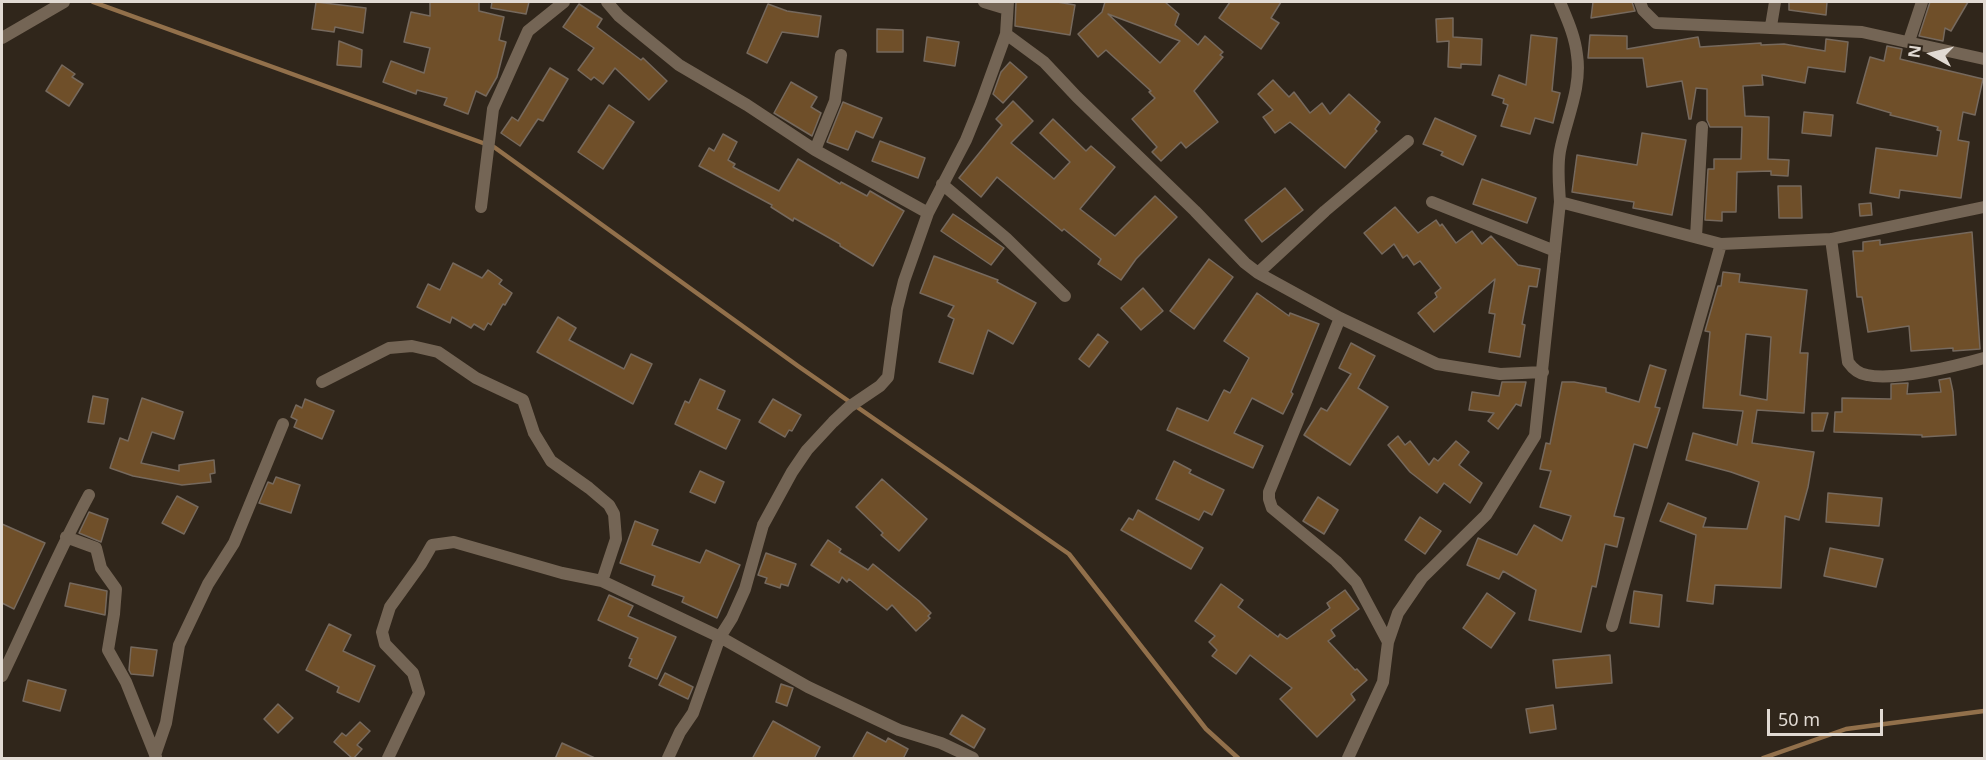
<!DOCTYPE html>
<html>
<head>
<meta charset="utf-8">
<style>
	body { margin:0 }
	#map { position:relative; width:1986px; height:760px; overflow:hidden; background:#30261b; font-family:"Noto Sans",sans-serif }
	canvas { display:block }
	.frame { position:absolute; inset:0; border:3px solid #e1dad3; pointer-events:none }
	.north { position:absolute; left:1902px; top:24px; width:60px; height:60px; -webkit-text-stroke:4px #30261b; paint-order:stroke; rotate:278deg; font-size:16px; font-weight:700; line-height:24px; text-align:center; color:#e1dad3 }
	.north::after { content:''; display:block; margin:auto; width:21px; height:27px; background:#e1dad3; clip-path:polygon(50% 0,100% 100%,50% 72%,0 100%) }
	.scale { position:absolute; left:1767px; top:709px; width:116px; height:27px; box-sizing:border-box; border:3px solid #e1dad3; border-top:0; padding-left:8px; font-size:18px; line-height:21px; white-space:nowrap; color:#e1dad3; -webkit-text-stroke:4px #30261b; paint-order:stroke }
</style>
</head>
<body>
<div id="map">
<canvas width="1986" height="760"></canvas>
<div class="frame"></div>
<div class="north">N</div>
<div class="scale">50 m</div>
</div>
<script>
const ctx = document.querySelector('canvas').getContext('2d');
ctx.lineJoin = 'round';
function stroke(path, color, width, dash) {
  ctx.strokeStyle = color;
  ctx.lineWidth = width;
  ctx.lineCap = dash ? 'butt' : 'round';
  ctx.setLineDash(dash || []);
  ctx.stroke(path);
}
function fill(path, color) {
  ctx.fillStyle = color;
  ctx.fill(path, 'evenodd');
}
stroke(new Path2D(`
	M93,2l401,145 304,219 271,188 137,175 32,29
	M1763,758l83,-29 138,-18`), '#92704b', 4.5);
const building = new Path2D(`
	M316,2l50,6 -3,25 -28,-6 -1,5 -22,-3z
	M430,2h49v9l25,6 -5,23 7,2 -9,35 -11,19 -10,-5 -8,23 -24,-9 3,-7 -30,-8 -1,4 -33,-12 8,-21 33,12 6,-25 -26,-6 7,-30 19,4z
	M492,2h37l-3,12 -35,-6z
	M1016,2h41l18,3 -5,30 -55,-9z
	M1105,2h60l14,12 -4,11 23,20 7,-9 18,16 -3,3 3,2 -29,34 24,31 -32,26 -5,-6 -20,19 -9,-9 5,-5 -25,-28 23,-21 -6,-6 2,-1 -45,-41 -8,7 -20,-23 24,-22zM1108,14l72,27 -20,22z
	M1230,2h51l-10,16 8,5 -18,26 -42,-31z
	M1593,2h39l3,9 -44,7z
	M1789,2h38l-1,13 -37,-5z
	M1930,2h38l-17,29 -6,-3 -2,13 -24,-5z
	M579,4l23,15 -5,8 44,33 2,-2 24,23 -18,19 -34,-32 -12,16 -9,-7 -3,3 -13,-10 16,-22 -31,-21z
	M768,4l19,7 34,5 -3,21 -36,-5 -15,31 -20,-10z
	M1453,18v19l29,2 -1,26 -20,-1v4l-13,-1 1,-26 -12,1 -1,-23z
	M877,29l26,1v22h-26z
	M1531,35l26,3 -5,53 8,2 -7,30 -18,-5 -5,16 -29,-8 7,-21 -5,-2 1,-4 -12,-4 7,-20 27,10z
	M1590,35l37,1v13l71,-12 2,10 61,-4v2l23,-1 41,7 1,-12 22,3 -3,30 -37,-5 -3,16 -43,-8 1,10 -20,1 2,30 24,1 -1,42 21,1 -1,16 -17,-1v-4l-34,1 -1,40h-14v9l-17,-1 3,-51h6v-10h27l1,-32h-32l-3,-7v-31l-11,-1 -5,31h-2l-7,-38 -35,6 -4,-29h-55z
	M927,37l32,5 -4,24 -31,-5z
	M339,41l23,9 -1,17 -24,-2z
	M1887,46l15,3 -2,10 83,20 -8,36 -12,-3 -5,28 11,2 -8,56 -61,-8 -1,8 -29,-5 6,-45 61,8 4,-25 -4,-1 1,-3 -48,-12 1,-2 -34,-10 13,-46 14,4z
	M1010,62l17,15 -24,26 -10,-9 8,-22z
	M62,65l13,9 -3,3 11,7 -14,22 -23,-15z
	M550,68l18,11 -25,42 -5,-2 -18,27 -19,-13 11,-16 6,4z
	M1273,80l16,17 5,-5 16,21 12,-10 8,11 19,-20 31,28 -5,7 2,2 -32,37 -55,-46 -15,11 -12,-16 10,-7 -15,-16z
	M791,82l26,15 -6,10 10,6 -9,23 -38,-23z
	M1013,101l20,20 -22,22 43,36 16,-17 -30,-29 13,-14 33,32 5,-5 24,21 -35,42 35,27 40,-40 22,21 -41,42 -15,21 -23,-16 3,-5 -37,-30 -2,2 -65,-54 -16,20 -22,-19 43,-53 -6,-6z
	M843,102l39,16 -9,20 -17,-7 -8,19 -21,-8z
	M609,105l25,17 -31,47 -25,-17z
	M1804,112l29,3 -2,21 -29,-3z
	M1435,118l41,18 -13,29 -22,-10 2,-3 -20,-8z
	M1642,133l44,7 -14,75 -39,-7 1,-6 -62,-10 5,-37 60,10z
	M723,134l14,8 -9,18 7,4 -2,3 46,24 19,-32 42,25 1,-2 26,14 3,-5 34,20 -31,55 -33,-20v-2l-46,-26 -1,3 -22,-14 1,-2 -73,-39 10,-18 5,3z
	M880,141l45,17 -7,20 -46,-17z
	M1482,179l54,19 -9,25 -54,-19z
	M1778,186h23l1,32h-23z
	M1285,188l18,22 -41,32 -17,-22z
	M1871,203l1,12 -12,1 -1,-12z
	M1395,207l23,26 18,-13 4,6 2,-2 14,19 16,-12 10,13 9,-8 27,29 22,4 -3,18 -8,-1 -7,38 3,1 -5,32 -31,-5 6,-38 -6,-1 6,-34 -61,53 -16,-19 19,-16 -2,-4 6,-5 -21,-27 -6,4 -7,-10 -4,3 -9,-14 -12,10 -18,-21z
	M953,214l51,34 -13,17 -50,-34z
	M1972,232l8,117 -27,2v-3l-42,3 -2,-25 -41,6 -6,-35h-5l-4,-46h10v-9l17,-2v5z
	M934,256l64,24 -1,2 39,21 -23,41 -25,-14 -15,44 -34,-12 15,-43 -6,-3 6,-10 -34,-13z
	M1209,259l24,18 -39,52 -24,-18z
	M453,263l29,15 6,-8 14,10 -3,4 13,9 -7,12 -2,-1 -12,21 -3,-2 -4,7 -10,-6 -3,4 -19,-11 -2,6 -33,-16 11,-23 12,6z
	M1723,272l17,2 -1,8 68,8 -7,63h8l-4,60 -47,-3 -5,33 62,9 -6,35 -9,33 -14,-4 -4,72 -66,-3 -2,19 -26,-3 9,-66 -36,-14 8,-18 38,15 -3,9 44,2 12,-47 -28,-10 -45,-12 7,-27 44,12 6,-34 -40,-3 7,-76 -5,-1 13,-45h3zM1746,334l25,3 -4,63 -27,-5z
	M1143,288l20,23 -22,19 -20,-22z
	M1257,293l32,23 1,-3 29,11 -28,68 2,2 -10,20 -31,-16 -18,35 29,13 -10,22 -86,-38 10,-22 31,13 16,-31 6,3 19,-35 -25,-17z
	M558,317l18,11 -7,12 55,29 7,-15 21,10 -19,40 -96,-52z
	M1098,334l10,8 -19,25 -10,-8z
	M1351,343l24,13 -17,32 30,19 -38,58 -46,-30 17,-27 6,3 24,-37 -12,-6z
	M1650,365l16,5 -11,37 5,1 -13,40 -13,-4 -20,72 10,2 -7,29 -12,-3 -9,43 -4,-1 -11,46 -52,-12 7,-30 -33,-19 -4,8 -32,-14 11,-27 39,17 17,-30 28,16 9,-25 -31,-9 11,-36 -11,-2 6,-26 4,1 12,-62h12l32,6v4l33,10z
	M1950,378l3,14 3,43 -34,2v-2l-88,-3 1,-20h7v-14l49,1v-15l17,-1 -1,11 34,-2 -2,-12z
	M700,379l25,12 -8,18 23,11 -14,29 -51,-25 10,-23 4,2z
	M1502,382h24l-5,24 -5,-2 -18,25 -10,-8 6,-8 -25,-3 3,-18 27,4z
	M93,396l15,3 -4,25 -16,-2z
	M142,398l41,14 -9,27 -22,-7 -11,31 38,8v-6l35,-5 1,13 -5,1 1,8 -29,3 -49,-9 -23,-8 10,-30 8,3z
	M305,399l29,12 -12,28 -28,-12 3,-7 -6,-3 5,-12 6,3z
	M773,399l28,16 -9,16 -3,-1 -4,7 -26,-15z
	M1812,413h16l-5,18h-11z
	M1398,436l7,9 5,-4 19,24 5,-7 4,3 18,-20 13,11 -10,13 23,18 -12,20 -26,-20 -7,10 -27,-21 -22,-27z
	M1174,461l17,9 -2,3 35,17 -12,25 -8,-4 -5,9 -43,-21z
	M700,471l24,11 -9,21 -25,-11z
	M276,477l24,8 -9,28 -32,-10 9,-21 5,2z
	M882,479l45,40 -28,32 -18,-16 2,-2 -27,-26z
	M1828,493l54,5 -3,28 -53,-4z
	M177,496l21,11 -14,27 -22,-11z
	M1318,497l20,13 -14,24 -21,-13z
	M1138,510l65,38 -12,21 -70,-39 8,-12 4,2z
	M89,512l19,7 -7,23 -22,-9z
	M1420,517l21,14 -16,23 -20,-14z
	M635,521l23,9 -6,15 48,18 6,-13 34,15 -23,53 -35,-16 2,-5 -32,-12 3,-9 -35,-13z
	M2,524l43,19 -31,66 -12,-6z
	M828,540l13,9 -2,3 29,18 5,-6 46,37 12,12 -3,3 2,2 -14,13 -24,-26 -5,5 -38,-31 -2,3 -5,-5 -3,6 -28,-18z
	M1830,548l53,11 -7,28 -52,-11z
	M766,553l30,11 -8,22 -7,-2 -1,4 -15,-5 2,-5 -9,-3z
	M70,583l37,8 -2,24 -40,-9z
	M1221,584l22,16 -5,7 40,30 2,-3 7,5 43,-31 -3,-5 18,-13 14,19 -28,21 4,6 -7,5 27,29 2,-1 10,11 -16,14 4,6 -38,37 -37,-38 12,-11 -42,-33 -14,19 -24,-18 5,-6 -8,-8 6,-6 -20,-15z
	M1634,591l28,4 -3,32 -29,-4z
	M1487,593l28,20 -24,35 -28,-20z
	M609,595l24,11 -5,10 48,21 -19,42 -28,-13 3,-7 -3,-1 9,-20 -40,-18z
	M329,624l22,11 -8,16 32,15 -16,36 -22,-10 2,-5 -33,-17z
	M131,647l26,3 -4,26 -22,-2 -2,-4z
	M1610,655l2,28 -56,5 -3,-28z
	M665,673l28,14 -5,12 -29,-14z
	M28,680l38,10 -6,21 -37,-10z
	M781,684l12,4 -6,18 -11,-4z
	M278,704l15,14 -15,15 -14,-14z
	M1553,705l3,24 -26,4 -4,-24z
	M962,715l23,14 -11,19 -24,-14z
	M773,721l47,26 -6,12h-62z
	M360,722l10,9 -13,14 5,4 -9,10 -19,-17 8,-9 4,3z
	M867,732l19,10 2,-4 20,11 -5,10h-51z
	M562,743l35,16h-42z`);
fill(building, '#6f4f29');
stroke(building, '#76695d', 1.5);
stroke(new Path2D(`
	M607,2l12,14 60,49 68,40 68,45 113,63
	M984,2l23,7
	M1640,2l3,8 13,13 206,9 122,27
	M1771,26l4,-24
	M1006,34l38,28 33,35 118,114 50,52 13,10 82,45 97,46 63,10 43,-2
	M2,38l62,-36
	M1909,41l13,-39
	M815,150l20,-49 6,-46
	M942,184l64,54 59,58
	M1432,202l123,49
	M1560,202l161,42 110,-5 153,-32
	M481,207l12,-98 35,-78 36,-29
	M1696,237l6,-110
	M1831,239l17,123c5,7 10,12 19,13 28,6 89,-9 117,-17
	M1258,273l67,-62 83,-70
	M1340,318l-71,174v7l3,9 64,53 20,21 32,60
	M322,382l67,-34 23,-2 26,6 38,26 47,22 11,33 17,28 38,27 20,17 5,9 2,25 -14,42 -40,-8 -108,-31 -22,3 -11,19 -31,43 -8,25 3,12 28,29 6,20 -31,65
	M66,537l30,11 5,20 15,21 -2,25 -6,36 18,32 30,75
	M602,581l118,56 88,50 91,43 42,13 32,15
	M1612,626l109,-382
	M2,676c29,-60 55,-122 87,-181
	M155,755l11,-32 13,-78 29,-61 26,-41 49,-119
	M668,758l12,-26 13,-19 27,-76 12,-19 13,-29 18,-64 29,-53 15,-22 26,-28 16,-15 31,-21 8,-9 9,-68 7,-28 24,-68 38,-73 15,-37 25,-69 2,-32
	M1348,758l35,-76 5,-40 10,-29 24,-35 64,-63 49,-79 25,-234c-1,-17 -3,-34 0,-51 6,-32 22,-63 17,-96 -2,-19 -10,-36 -17,-53`), '#746555', 12);
</script>
</body>
</html>
